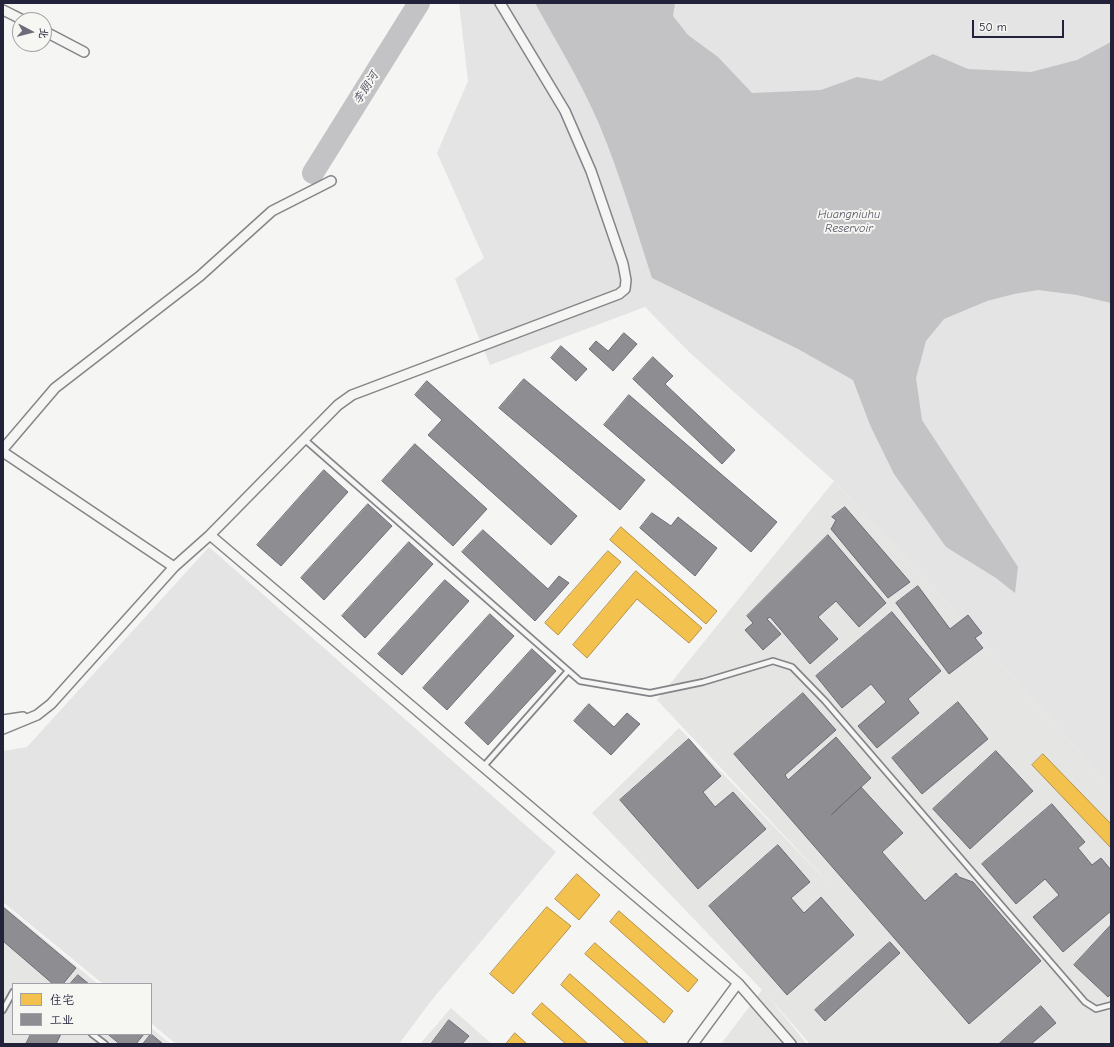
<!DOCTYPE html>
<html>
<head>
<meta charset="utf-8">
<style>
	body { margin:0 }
	#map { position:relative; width:1114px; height:1047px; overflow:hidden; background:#f5f5f3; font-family:"Comic Neue","LXGW WenKai TC",sans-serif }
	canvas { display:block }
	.frame { position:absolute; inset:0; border:4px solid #22223b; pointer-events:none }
	.legend { position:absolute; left:12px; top:983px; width:140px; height:52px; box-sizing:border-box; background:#f6f6f2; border:1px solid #a1a1a9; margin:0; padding:5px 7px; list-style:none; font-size:12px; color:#22223b }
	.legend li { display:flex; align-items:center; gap:8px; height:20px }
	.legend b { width:20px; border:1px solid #a1a1a9 }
	.north { position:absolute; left:12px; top:12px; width:40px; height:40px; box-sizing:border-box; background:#f6f6f2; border:1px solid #a1a1a9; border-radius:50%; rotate:97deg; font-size:11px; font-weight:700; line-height:16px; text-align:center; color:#22223b }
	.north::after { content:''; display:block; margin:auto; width:14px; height:18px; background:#6c6c7b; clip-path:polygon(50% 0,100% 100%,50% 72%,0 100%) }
	.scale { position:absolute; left:972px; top:20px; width:92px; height:18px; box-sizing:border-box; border:2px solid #22223b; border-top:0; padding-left:5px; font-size:12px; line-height:14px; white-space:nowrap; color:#22223b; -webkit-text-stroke:3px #f6f6f2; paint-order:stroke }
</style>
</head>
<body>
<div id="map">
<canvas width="1114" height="1047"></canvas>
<div class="frame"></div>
<ul class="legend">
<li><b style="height:11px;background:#f2c14e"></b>住宅</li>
<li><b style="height:11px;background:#8d8d92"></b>工业</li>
</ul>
<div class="north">北</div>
<div class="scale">50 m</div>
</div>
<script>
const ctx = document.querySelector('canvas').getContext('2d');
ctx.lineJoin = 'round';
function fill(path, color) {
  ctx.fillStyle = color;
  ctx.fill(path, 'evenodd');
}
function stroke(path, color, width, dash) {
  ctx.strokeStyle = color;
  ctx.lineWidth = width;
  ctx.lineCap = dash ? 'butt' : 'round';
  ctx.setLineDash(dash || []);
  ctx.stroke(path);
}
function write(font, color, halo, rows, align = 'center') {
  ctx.font = font + ' "Comic Neue","LXGW WenKai TC",sans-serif';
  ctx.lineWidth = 4;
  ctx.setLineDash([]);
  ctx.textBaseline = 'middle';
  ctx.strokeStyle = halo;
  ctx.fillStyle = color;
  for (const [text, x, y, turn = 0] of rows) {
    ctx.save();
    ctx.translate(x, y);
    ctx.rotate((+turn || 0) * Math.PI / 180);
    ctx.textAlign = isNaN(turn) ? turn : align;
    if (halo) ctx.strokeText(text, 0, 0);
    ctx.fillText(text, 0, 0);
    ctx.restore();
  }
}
fill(new Path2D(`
	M834,481l109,117 168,189v257h-301l-43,-49 40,49h-86l41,-54 -170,-177 87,-85 159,165 -181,-193z
	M3,905l95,79h-85v50h138v-6l20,16h-168z
	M451,1008l41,36h-72z`), '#e5e5e4');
fill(new Path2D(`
	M459,3h652v784l-168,-189 -109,-117 -145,-129 -44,-45 -155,58 -35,-86 29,-21 -47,-105 31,-72z
	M209,547l347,305 -125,149 -32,43h-223l-25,-21v-39h-48l-100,-82v-151l24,-4z`), '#e4e4e4');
fill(new Path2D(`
	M535,3h140l-2,13 15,19 30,22 34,36 69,-3 36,-13 24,4 52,-27 35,15 63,3 46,-12 34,-18v261l-34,-8 -39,-5 -24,4 -27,7 -43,18 -18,22 -10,37 6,42 96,147 -3,26 -19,-15 -50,-31 -52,-73 -24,-49 -17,-45 -55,-31 -146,-71c-17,-52 -32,-104 -53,-154 -18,-42 -42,-81 -64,-121z`), '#c3c3c6');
const homes = new Path2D(`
	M621,527l96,84 -11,13 -96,-84z
	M608,551l13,11 -63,73 -13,-12z
	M636,571l66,57 -13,15 -52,-44 -50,59 -14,-13z
	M1043,754l68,70v24l-79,-83z
	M577,874l23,21 -21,25 -24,-21z
	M547,907l24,19 -58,68 -23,-20z
	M619,911l79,69 -10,12 -78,-70z
	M595,943l78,68 -9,12 -79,-69z
	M570,974l78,69 -1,1h-20l-66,-59z
	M542,1003l46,41h-22l-34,-30z
	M515,1033l12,11h-21z`);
fill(homes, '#f2c14e');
stroke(homes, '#b49148', 1);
const industry = new Path2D(`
	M624,333l13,11 -24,27 -24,-22 7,-8 12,10z
	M561,346l26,23 -11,12 -25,-23z
	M653,357l20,19 -8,8 70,66 -13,14 -89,-85z
	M524,379l121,101 -25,30 -121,-102z
	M427,381l150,135 -26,29 -123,-110 14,-15 -27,-25z
	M629,395l148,127 -26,30 -147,-127z
	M415,444l72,65 -34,37 -71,-65z
	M324,470l24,22 -67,74 -24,-21z
	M368,504l24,22 -68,74 -23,-22z
	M845,507l65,75 -22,16 -57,-69 5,-9 -4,-3z
	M652,513l19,13 7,-9 39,31 -22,28 -55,-48z
	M483,530l65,59 11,-13 10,7 -34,38 -73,-69z
	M828,535l58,68 -27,24 -23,-26 -18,16 20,22 -28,25 -40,-47 -3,2 14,15 -18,16 -18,-20 8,-7 -6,-7z
	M409,542l24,22 -68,74 -23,-22z
	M445,580l24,21 -67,74 -24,-21z
	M918,586l32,43 18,-14 14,18 -7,5 8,10 -34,26 -53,-71z
	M892,612l49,59 -33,28 11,14 -42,35 -19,-22 28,-24 -15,-18 -29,24 -26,-32z
	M490,614l24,22 -67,74 -24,-22z
	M532,649l24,22 -68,74 -23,-22z
	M803,693l33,37 -51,45 3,5 48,-43 35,41 -40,37 30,-28 42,46 -21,19 43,49 31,-28 3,4 14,5 68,79 -72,63 -235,-270z
	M958,702l30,37 -66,55 -30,-36z
	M589,704l25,23 13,-14 13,11 -29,31 -37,-34z
	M689,739l32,37 -18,16 12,15 18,-15 33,37 -68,60 -78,-89z
	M996,751l37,40 -63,58 -37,-40z
	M1052,804l33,38 -7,6 14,17 9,-7 10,12v41l-48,41 -30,-35 26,-22 -14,-16 -29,25 -34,-40z
	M778,845l32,37 -19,16 13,15 17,-16 33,38 -67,60 -78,-89z
	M3,907l73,61 -13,16h-10l-50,-43z
	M1111,925v69l-3,3 -34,-32z
	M890,942l10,11 -75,68 -10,-11z
	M78,975l11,9h-19z
	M1041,1006l15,17 -25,21h-32z
	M449,1020l20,16 -7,8h-31z
	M31,1034h30l-5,10h-30z
	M108,1034h36l-8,10h-16z
	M151,1034l12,10h-20z`);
fill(industry, '#8d8d92');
stroke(industry, '#6d6d78', 1);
stroke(new Path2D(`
	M313,173l106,-170`), '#c3c3c6', 22);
const lane = new Path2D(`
	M304,439l276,242 70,12 53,-11 70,-21 19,6 33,34 260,301 11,7 15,-4
	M483,767l85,-96
	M3,1010l10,-18
	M92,1034l13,10`);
const street = new Path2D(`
	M3,10l20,10
	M44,31l40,21
	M3,449l52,-61 145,-112 72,-65 59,-30
	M3,452l171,115
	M210,535l528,448 53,61
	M3,720l20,-3
	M3,729l34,-14 14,-11 123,-137 36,-32 128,-130 14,-10 267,-101 6,-5 1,-9 -3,-16 -32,-93 -26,-60 -65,-108
	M693,1044l45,-61`);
stroke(lane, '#858589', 8);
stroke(street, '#858589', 12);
stroke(lane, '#f5f5f3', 4.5);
stroke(street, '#f5f5f3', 9);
write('italic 12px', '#535365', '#f6f6f2', [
	["李朗河",366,88,-58],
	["Huangniuhu",849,215],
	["Reservoir",849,229]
]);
</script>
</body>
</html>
